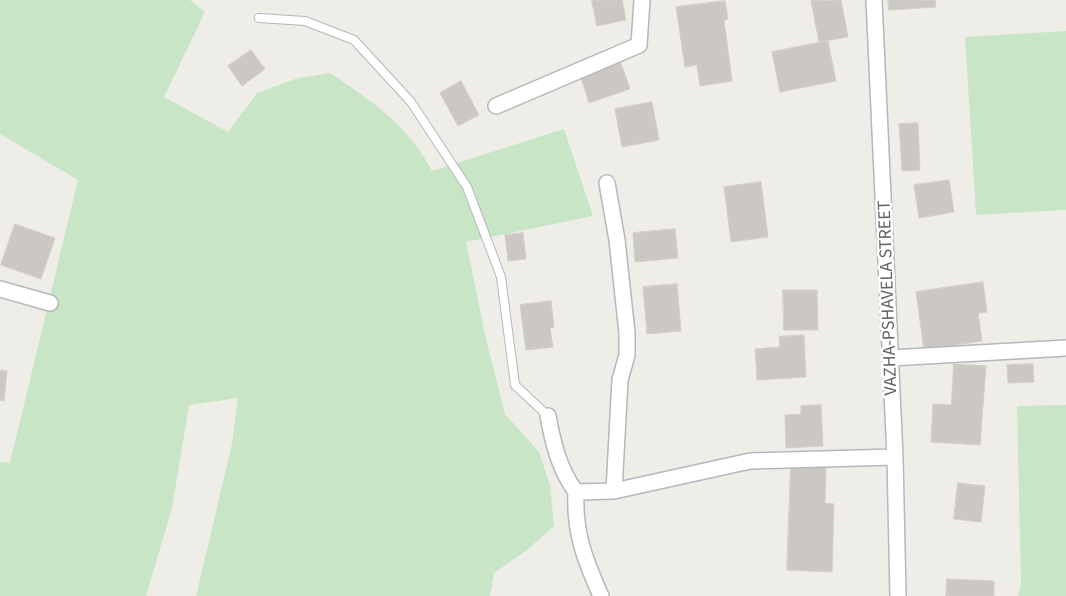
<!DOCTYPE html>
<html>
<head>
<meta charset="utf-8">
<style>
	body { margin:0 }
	canvas { display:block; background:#efede7 }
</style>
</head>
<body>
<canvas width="1066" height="596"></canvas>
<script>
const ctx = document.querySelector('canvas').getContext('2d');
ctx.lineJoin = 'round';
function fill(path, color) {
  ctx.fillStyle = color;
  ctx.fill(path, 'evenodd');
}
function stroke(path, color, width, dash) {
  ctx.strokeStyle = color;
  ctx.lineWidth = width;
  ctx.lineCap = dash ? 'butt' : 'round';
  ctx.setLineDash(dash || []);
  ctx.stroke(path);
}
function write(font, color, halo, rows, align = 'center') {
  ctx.font = font + ' "Source Sans 3",sans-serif';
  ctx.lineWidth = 5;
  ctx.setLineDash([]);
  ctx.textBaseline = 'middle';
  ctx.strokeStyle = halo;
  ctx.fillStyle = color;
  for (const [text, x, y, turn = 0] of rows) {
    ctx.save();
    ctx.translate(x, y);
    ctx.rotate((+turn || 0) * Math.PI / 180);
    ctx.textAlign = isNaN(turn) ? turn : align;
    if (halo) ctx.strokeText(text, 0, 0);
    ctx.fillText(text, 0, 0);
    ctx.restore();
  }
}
fill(new Path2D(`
	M0,0h190l15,12 -41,85 64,35 29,-39 41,-15 32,-5c41,27 79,53 102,98l132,-42 29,87 -127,26 20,97 19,75 34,38 11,33 4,41 -27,24 -33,23 -4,23h-294l36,-152 6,-46 -49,7 -17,103 -26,88h-146v-134l10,1 68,-283 -78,-46z
	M1066,31v179l-90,5 -11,-178z
	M1066,405v191h-48l3,-11 -4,-179z`), '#c8e5c6');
const building = new Path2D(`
	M592,0h30l4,20 -29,6z
	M841,0l7,37 -29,5 -8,-41z
	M888,0h47l1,7 -47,3z
	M725,1l3,18 -4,1 8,61 -32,5 -3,-21 -12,2 -9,-60z
	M828,41l8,40 -56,11 -8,-40z
	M251,50l14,19 -23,17 -14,-20z
	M620,61l10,28 -41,14 -9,-29z
	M461,81l18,34 -21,11 -18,-33z
	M652,102l7,38 -37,7 -7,-38z
	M918,123l2,47 -18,1 -3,-47z
	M949,180l5,32 -35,6 -5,-33z
	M761,182l7,55 -37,5 -7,-55z
	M15,224l40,14 -14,41 -40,-14z
	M675,229l3,29 -43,4 -2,-29z
	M523,233l3,26 -18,2 -3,-26z
	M983,282l4,30 -9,1 4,28 -58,9 -8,-58z
	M677,284l4,47 -34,3 -4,-47z
	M783,290h34l1,40h-34z
	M551,301l3,26 -4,1 3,19 -27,3 -6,-45z
	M804,335l2,42 -49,3 -2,-31 25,-2 -1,-10z
	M954,364l32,2 -6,79 -49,-3 2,-38 18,1z
	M1033,364l1,18 -26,1 -1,-18z
	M0,370l7,1 -3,30 -4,-1z
	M821,405l2,41 -37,2 -1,-33 16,-1v-8z
	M791,463l35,2 -1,38 9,1 -2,68 -45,-2z
	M958,483l27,3 -4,36 -27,-3z
	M947,579l47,2v15h-48z`);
fill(building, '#cbc8c4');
stroke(building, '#d4cec6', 1);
const lane = new Path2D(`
	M259,18l46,3 49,19 57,62 56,85 34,90 14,108 33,31`);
const street = new Path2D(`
	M874,0l21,457 3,139
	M496,106l143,-61 3,-45
	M607,183l10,57 10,93v22l-7,25 -6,111
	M0,289l50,14
	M891,358l175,-10
	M548,416c5,27 11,53 28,76l38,-1 136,-30 145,-4
	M576,492c-2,41 9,68 25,104`);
stroke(lane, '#b4b7bb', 10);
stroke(street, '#b4b7bb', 18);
stroke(lane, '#fff', 8);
stroke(street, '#fff', 15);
write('18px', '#5f6366', '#fff', [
	["VAZHA-PSHAVELA STREET",889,298,-92]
]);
</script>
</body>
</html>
